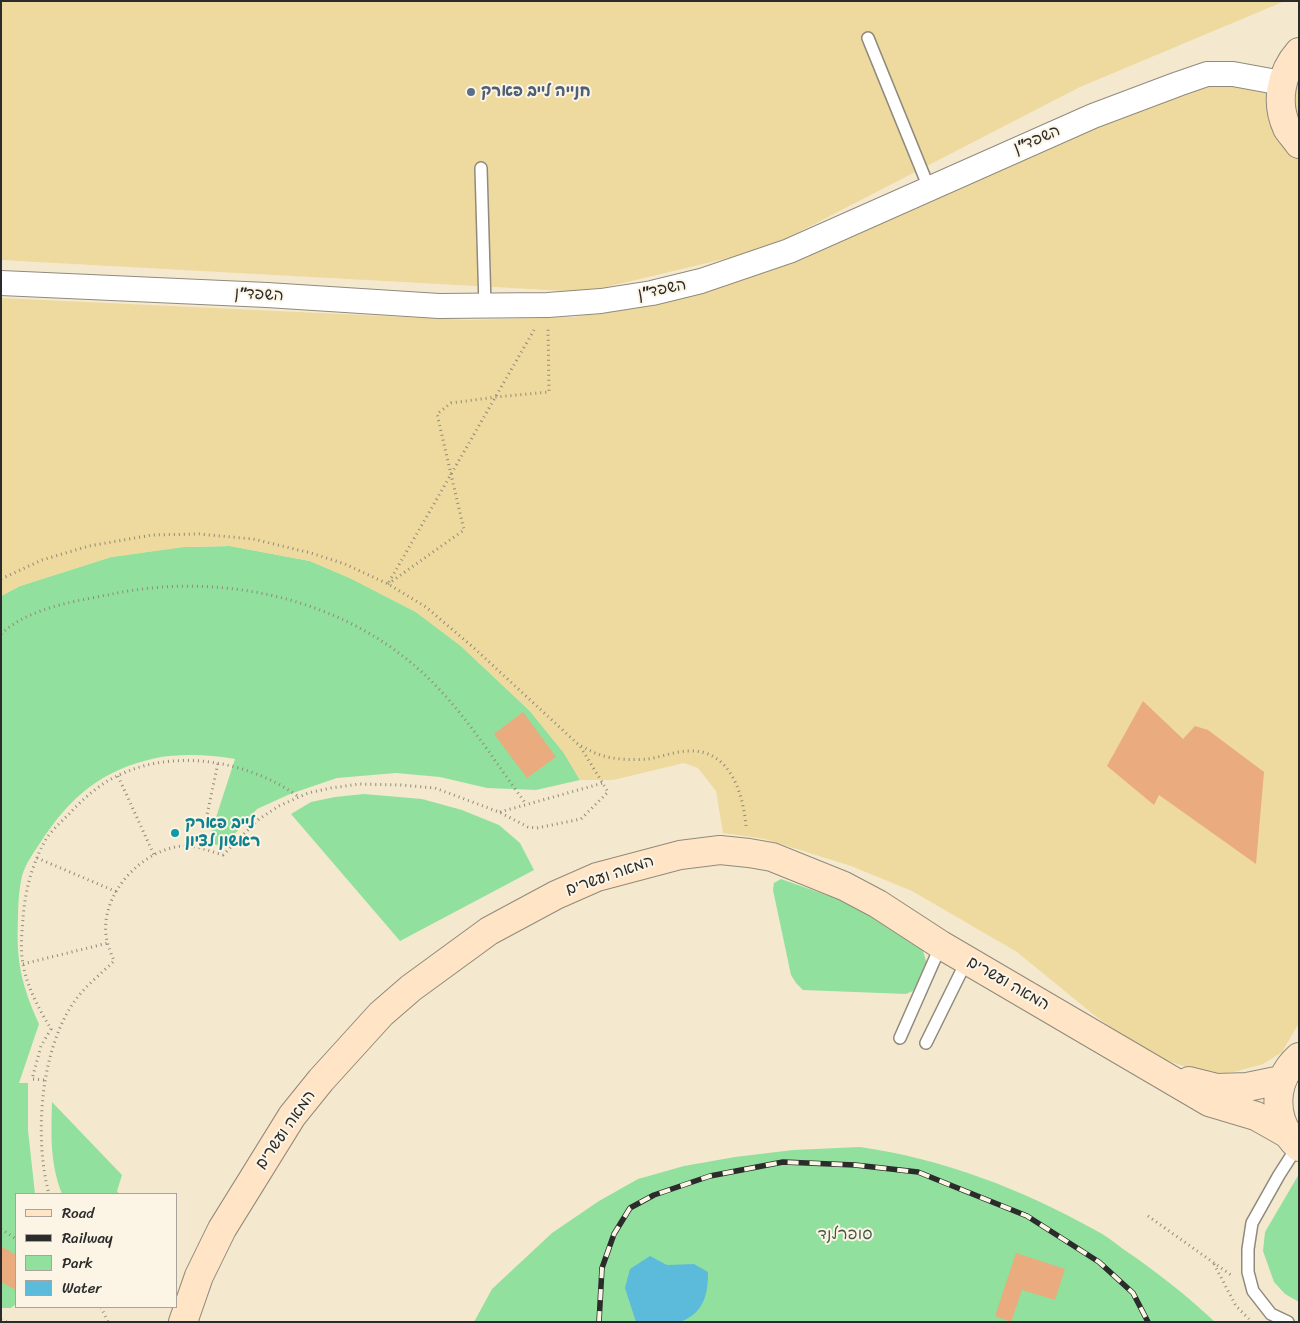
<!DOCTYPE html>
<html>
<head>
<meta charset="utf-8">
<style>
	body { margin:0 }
	#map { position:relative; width:1300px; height:1323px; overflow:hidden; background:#f4e9ce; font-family:Sriracha,sans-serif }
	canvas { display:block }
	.frame { position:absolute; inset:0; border:2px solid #2b2b2b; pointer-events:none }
	.legend { position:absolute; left:15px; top:1193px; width:162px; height:115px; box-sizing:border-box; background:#fcf5e5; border:1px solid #a8a49b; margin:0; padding:6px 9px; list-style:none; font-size:15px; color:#2b2b2b }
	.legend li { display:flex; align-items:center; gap:10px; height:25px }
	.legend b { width:25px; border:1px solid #a8a49b }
</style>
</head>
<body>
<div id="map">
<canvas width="1300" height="1323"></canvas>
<div class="frame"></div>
<ul class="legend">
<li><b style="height:6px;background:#ffe4c6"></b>Road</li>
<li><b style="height:6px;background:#2b2b2b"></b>Railway</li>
<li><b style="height:14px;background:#92e09e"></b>Park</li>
<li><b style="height:14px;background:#5cbada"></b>Water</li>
</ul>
</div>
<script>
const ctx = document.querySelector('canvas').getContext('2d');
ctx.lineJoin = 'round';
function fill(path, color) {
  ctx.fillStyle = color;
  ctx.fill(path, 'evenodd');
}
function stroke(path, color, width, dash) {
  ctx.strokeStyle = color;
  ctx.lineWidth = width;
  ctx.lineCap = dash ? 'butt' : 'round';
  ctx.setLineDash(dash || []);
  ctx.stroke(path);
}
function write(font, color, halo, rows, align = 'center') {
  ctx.font = font + ' Sriracha,"Playpen Sans Hebrew",sans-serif';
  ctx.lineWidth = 4;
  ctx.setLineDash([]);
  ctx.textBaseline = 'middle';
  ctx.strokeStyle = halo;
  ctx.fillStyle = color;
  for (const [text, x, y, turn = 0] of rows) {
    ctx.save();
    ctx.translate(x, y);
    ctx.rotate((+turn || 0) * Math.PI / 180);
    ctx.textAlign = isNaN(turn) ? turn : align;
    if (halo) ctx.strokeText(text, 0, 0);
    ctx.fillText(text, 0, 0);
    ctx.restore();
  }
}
fill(new Path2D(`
	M230,546l80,15 40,17 66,34 45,34 69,65 34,42 16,27 -44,10 -49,-2 -47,-11 -44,-4 -59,5 -47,16 -33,15 -34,38 -15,-5 27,-83c-25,-4 -53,-6 -79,-1 -55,12 -86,39 -116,85 -6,9 -15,22 -18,33 -3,13 -4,28 -4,41 -2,44 3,67 21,107l-20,59h9v47l7,64h-19v110l-5,4h-10v-712l19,-10 91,-29 70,-10z
	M364,794l58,5 40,11 37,15 21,18 14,27 -134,71 -109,-127 20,-12 24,-5z
	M781,879l68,24 73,45 5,16 -14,27 -7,3 -103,-4 -7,-7 -5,-8 -18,-85 1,-7z
	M52,1102l70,73 -5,16 2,3h-57c-12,-30 -11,-60 -10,-92z
	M860,1147c83,12 162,42 235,83 10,5 19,12 28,19 33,22 63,46 92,73h-741l18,-33 60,-56 47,-32 39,-22 46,-13 51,-9 58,-7z
	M1299,1174v128l-14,-8 -11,-12 -11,-31 2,-19z`), '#92e09e');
fill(new Path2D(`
	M1,1h1284l-205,86 -314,162 -181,43 -584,-32z
	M1299,66v957l-17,29 -19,12 -29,8 -24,3 -62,-21 -54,-39 -77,-63 -105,-61 -61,-25 -86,-27 -42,-6 -7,-42 -18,-23 -14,-5 -71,17h-33l-16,-27 -34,-42 -69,-65 -45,-34 -66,-34 -40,-17 -80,-15 -45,1 -74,10 -91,29 -19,10v-298l467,22 106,-3 89,-16 470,-193 74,-25z`), '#eeda9e');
fill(new Path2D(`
	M650,1256l17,9 27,-1 14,8c0,23 -4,41 -28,50h-44l-11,-34 5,-19z`), '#5cbada');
fill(new Path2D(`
	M1143,701l40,38 12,-13 13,4 56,42 -8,92 -97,-69 -5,10 -47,-39z
	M523,712l33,45 -29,21 -33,-44z
	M1,1246l15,9v35l-15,-8z
	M1016,1253l49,16 -10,31 -33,-10 -11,32 -16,-6z`), '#eaab7e');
const lane = new Path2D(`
	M868,38l61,150
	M481,168l4,138
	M900,1038l41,-93
	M926,1043l41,-83
	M1288,1322l-17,-8 -18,-23 -5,-19v-23l4,-26 27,-48 18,-28`);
const street = new Path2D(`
	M1,283l266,12 172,11 109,-1 53,-4 51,-8 49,-12 88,-30 304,-135 85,-32 29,-10h26l49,9`);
const secondary = new Path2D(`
	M1299,52c-18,20 -24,50 -12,76 3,5 8,10 12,16
	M1299,1057c-28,25 -27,65 0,90
	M1189,1081l28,7 30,-1 34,-7
	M183,1322l16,-46 23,-47 70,-113 29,-36 60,-66 30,-26 78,-57 67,-36 41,-18 83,-22 40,-5 29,3 23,4 72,29 34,18 63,41 268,157 47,14 30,17`);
stroke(lane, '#908a7c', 14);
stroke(street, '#908a7c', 26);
stroke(secondary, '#908a7c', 30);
stroke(new Path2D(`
	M1,579l41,-19 47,-14 63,-11 47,-1 54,5 58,14 34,11 43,20 38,23 48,41 106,98 28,46 -27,27 -44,9 -9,-1 -29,-15 -64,-24 -34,-3 -42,-1 -28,4 -23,5 -29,13 -20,13 -36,36c-14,-4 -27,-10 -41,-9 -41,4 -81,48 -76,89 1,9 5,18 8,26 -13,13 -30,26 -40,41 -34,49 -40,136 -25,192
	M389,582l145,-252
	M388,584l76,-54 -27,-116 14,-11 45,-6 53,-5 -1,-63
	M1,634c30,-28 78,-33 116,-41 113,-22 240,9 320,94 33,34 61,79 89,117
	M581,746c6,3 11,6 17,8 14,6 35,6 50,5 14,-2 27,-8 42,-8 40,-1 53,42 56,75
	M118,776l36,79
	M500,812l103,-29
	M200,848l18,-85
	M37,858l80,34
	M23,964l85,-21
	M44,1080l-12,-1 9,-33 10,-17c-12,-20 -24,-42 -28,-65 -3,-14 -1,-31 0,-46 2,-27 9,-54 23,-79 6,-9 15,-17 23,-25 11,-12 23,-23 37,-32 59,-36 139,-24 193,15
	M1148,1216l83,59
	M1,1229l15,10
	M1214,1264l22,42 13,13
	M101,1307l7,15
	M1,1320l6,2`), '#908a7c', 3, [1, 4]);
stroke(lane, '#fff', 11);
stroke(street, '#fff', 24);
stroke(secondary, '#ffe4c6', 28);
const rail = new Path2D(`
	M599,1322l3,-54 12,-34 16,-26 24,-13 56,-19 73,-14 72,3 63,7 109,44 72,46 34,31 15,29`);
stroke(rail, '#2b2b2b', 5.5);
stroke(rail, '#fcf5e5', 4, [11]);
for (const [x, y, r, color] of [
	[471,92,5,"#5c6f8a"],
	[175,833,5,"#0f9aa8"]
]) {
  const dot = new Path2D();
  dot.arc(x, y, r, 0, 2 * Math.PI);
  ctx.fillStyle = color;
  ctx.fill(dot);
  stroke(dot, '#fcf5e5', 2);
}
write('bold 16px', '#4e5e75', '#fcf5e5', [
	["חנייה לייב פארק",481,92]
], 'left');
write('16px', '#2b2b2b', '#fcf5e5', [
	["השפד\"ן",1037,140,-23],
	["השפד\"ן",662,290,-12],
	["השפד\"ן",259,295,3],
	["המאה ועשרים",610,876,-19],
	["המאה ועשרים",1008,984,30],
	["המאה ועשרים",286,1130,-55]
]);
write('bold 16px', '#0d838f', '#fcf5e5', [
	["לייב פארק",185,824],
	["ראשון לציון",185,842]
], 'left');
write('16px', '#455848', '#fcf5e5', [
	["סופרלנד",845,1235]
]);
</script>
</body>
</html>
